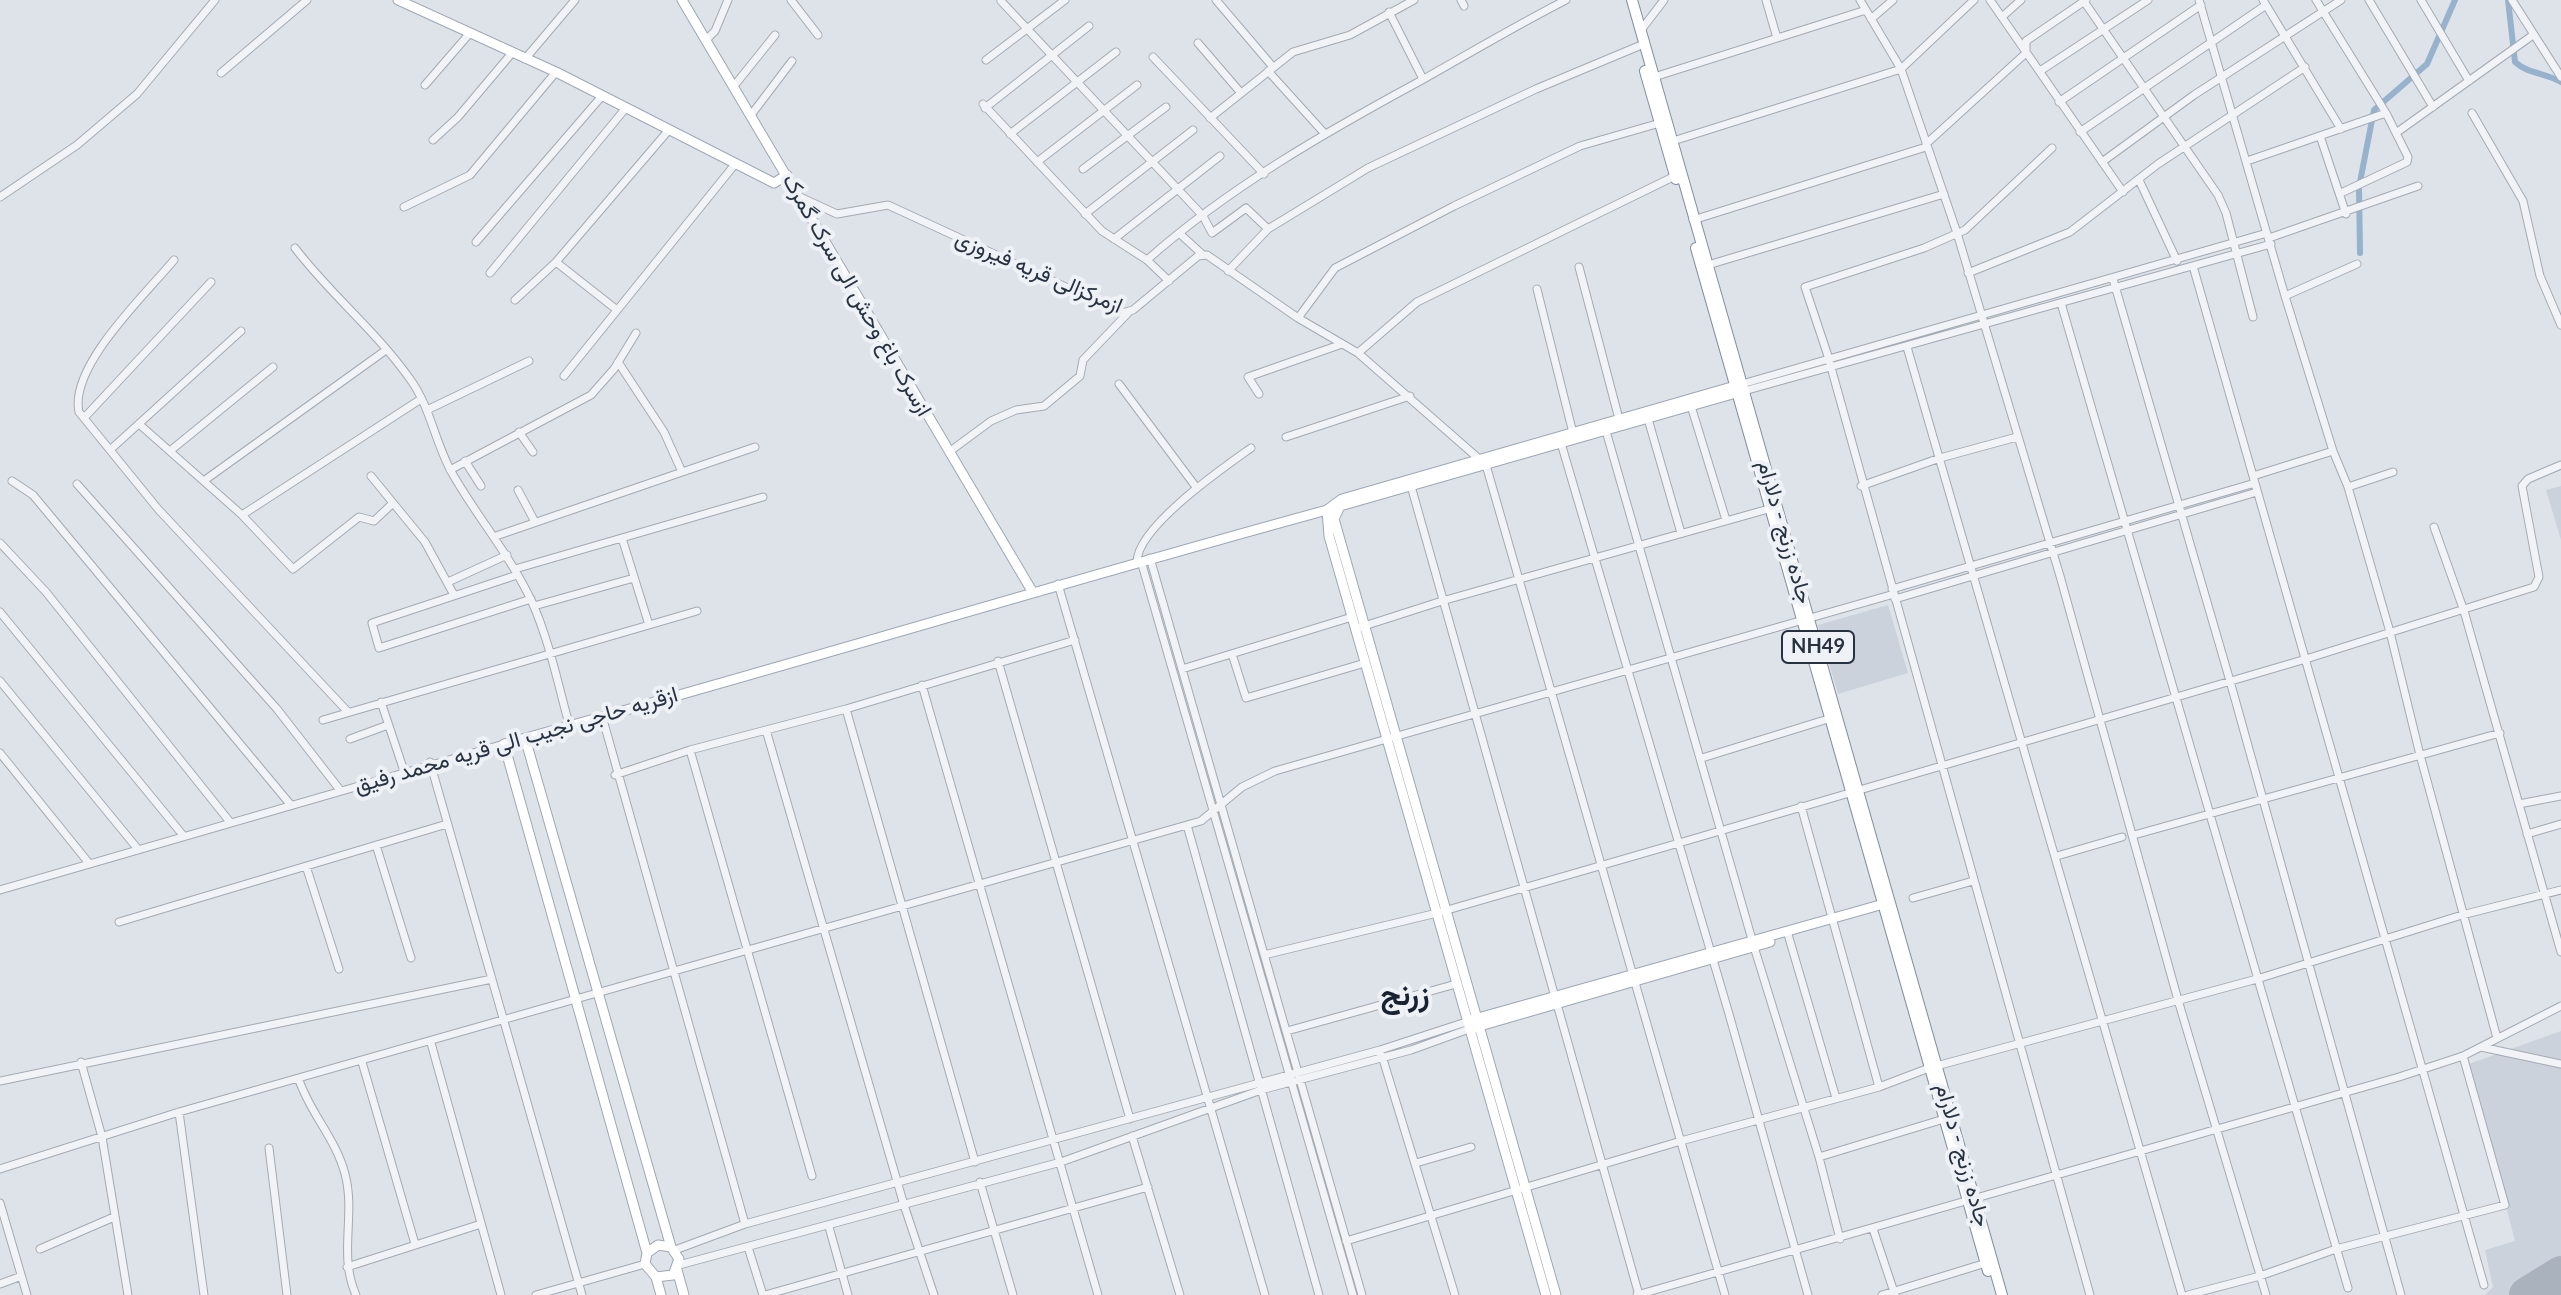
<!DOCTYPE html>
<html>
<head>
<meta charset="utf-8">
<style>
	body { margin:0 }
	canvas { display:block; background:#dee3e9 }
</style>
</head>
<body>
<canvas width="2561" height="1295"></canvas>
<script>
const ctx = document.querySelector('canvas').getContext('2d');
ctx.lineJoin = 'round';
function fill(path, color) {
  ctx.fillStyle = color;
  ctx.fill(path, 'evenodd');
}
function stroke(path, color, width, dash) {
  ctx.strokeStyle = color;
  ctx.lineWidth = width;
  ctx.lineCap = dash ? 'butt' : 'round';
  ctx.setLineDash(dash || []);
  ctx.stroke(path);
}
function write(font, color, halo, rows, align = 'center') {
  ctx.font = font + ' Lato,Vazirmatn,sans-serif';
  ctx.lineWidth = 8;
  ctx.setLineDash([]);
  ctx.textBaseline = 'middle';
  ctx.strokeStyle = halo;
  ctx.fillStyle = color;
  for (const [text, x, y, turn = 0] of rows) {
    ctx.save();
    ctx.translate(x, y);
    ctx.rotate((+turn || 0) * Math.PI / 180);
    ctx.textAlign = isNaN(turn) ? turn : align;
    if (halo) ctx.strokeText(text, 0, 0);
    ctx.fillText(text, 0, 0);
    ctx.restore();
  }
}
fill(new Path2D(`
	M2561,486v54l-15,-50z
	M1888,605l20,68 -70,21 -20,-69z
	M2561,1031v264h-76l8,-8 -8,-37 30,-9 -46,-177z`), '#ccd2db');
stroke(new Path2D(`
	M2508,0l7,62c13,12 31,11 46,20
	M2360,253l-1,-66 15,-77 53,-46 28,-64`), '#96b2cc', 6);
stroke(new Path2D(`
	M2527,1295l34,-21`), '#aab2be', 36);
const minor = new Path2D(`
	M791,0l27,35
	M1216,0l57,67
	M1461,0l3,6
	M1766,0l11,38
	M1860,0l41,69 56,164 103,343 118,424 88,295
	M1990,0l133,192
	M2083,0l135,195 8,18 27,104
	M2199,0l86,296 48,155 15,36 42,145 30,123 77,283
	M2263,0l78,129
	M2316,0l70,113 22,44 -1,5 -66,31
	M2369,0l64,107
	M2421,0l48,81
	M2512,0l49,77
	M1001,1l202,215 9,17 34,-25 22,21
	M1389,12l34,67
	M2002,17l19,-17
	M1871,19l22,-19
	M1641,30l23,-30
	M706,40l9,-9 13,-31
	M1198,43l43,50
	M1153,57l111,117
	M525,59l50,-59
	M986,60l79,-60
	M1268,71l57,63
	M2040,71l108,-71
	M221,73l86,-73
	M1654,77l212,-67
	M425,85l45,-52
	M734,86l41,-51
	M2059,102l142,-97
	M983,104l119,127 45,29 22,21
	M985,108l104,-82
	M2472,113l51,88 17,75 21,49
	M751,115l41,-54
	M1210,118l83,-66 57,-17 64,-35
	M2080,132l186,-127
	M2396,133l137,-98
	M1010,134l106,-82
	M2320,136l26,78
	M433,140l25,-23 54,-64
	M1673,141l228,-72 73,-69
	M1926,144l100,-91v-12l60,-41
	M2052,148l-87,82 -41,18 -119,39 22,66 263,942
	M2247,161l139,-48
	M1037,162l100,-77
	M2102,162l92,-67 147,-95
	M1083,169l83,-62
	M2139,180l38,81
	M0,197l77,-52 60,-51 78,-94
	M800,197l37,17 51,-9 234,108 11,-3 65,-54 9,-1 91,63 60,35 128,112 239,830
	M404,207l66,-32 86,-103
	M1085,214l108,-84
	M1693,220l233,-73
	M1179,233l23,21
	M2269,238l149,-52
	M1114,239l106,-83
	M476,242l126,-146
	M295,248c35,46 81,83 115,131 21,29 25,64 42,94 25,44 58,82 80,129 17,38 26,82 37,122
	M174,260c-28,34 -105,106 -95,152l79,97 190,203
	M1147,260c81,-72 179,-128 275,-180 48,-27 95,-55 144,-80
	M556,262l61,48
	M1708,265l236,-71
	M2193,266l291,1019
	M1579,267l40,152
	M1228,271l40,-42 100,-61 168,-79 103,-43
	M490,273l135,-164
	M1968,273l102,-41 88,-68 147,-97
	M2113,279l117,402 171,614
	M1537,289l36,144
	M2285,296l72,-32
	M515,300l41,-38 112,-131
	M2061,303l287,985
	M1298,318l37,-50 119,-62 126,-60 80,-23
	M1907,347l275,948
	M1358,353l59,-51 258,-126
	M618,362l46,70 18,40
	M564,376l172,-213
	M1119,384l77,103
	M1742,384l525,-151
	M1744,391l527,-147
	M1259,394l-11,-17 94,-33
	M1691,406l35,114
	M427,410l102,-49
	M84,418l127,-136
	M1648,419l33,114
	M139,424l103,91 51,54 66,-52 15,4 18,-17
	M1606,431l149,519 64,207 21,82
	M519,432l14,20
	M1286,437l124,-41
	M1561,443l168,571 79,281
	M110,450l131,-119
	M170,451l103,-84
	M949,452l42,-31 25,-11 28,-4 36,-30 3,-16 45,-47
	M465,461l16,25
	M450,470l141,-75 23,-26 22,-36
	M371,476l54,66 29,53
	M2253,476l80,-25
	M205,480l181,-130
	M12,481l21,14 257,309
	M77,484l200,225 63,81
	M1411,486l228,809
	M1861,486l79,-28 77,-21
	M2348,487l45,-15
	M518,490l17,32
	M242,515l179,-116
	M2434,527l30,84 97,341
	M496,536l259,-89
	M622,538l27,87
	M0,543l46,49 184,230
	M1150,558l212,737
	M1141,561l212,734
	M1137,562c0,-35 86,-94 114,-114
	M515,569l248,-72
	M517,575l-145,48 7,25 152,-49
	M448,582l59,-27
	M1058,584l207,711
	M1892,589l363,-106
	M1895,599l362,-107
	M534,606l100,-28
	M0,612l182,222
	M1361,627l81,-26 330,-93
	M1232,654l14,44 119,-35
	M998,661l132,458
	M1182,669l170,-52
	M0,681l137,167
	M922,685l176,610
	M381,702l23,69
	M846,709l129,453
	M602,716l143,508
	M323,720l374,-109
	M766,730l138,475 30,90
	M350,739l38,-14
	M690,750l122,426
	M0,753l88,109
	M1702,758l126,-39
	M430,762l152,533
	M615,775l75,-25 156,-41 229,-69
	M2519,804l42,-8
	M1801,806l78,281
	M1187,825l132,470
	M2527,834l34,-10
	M2134,835l366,-102
	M376,845l35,113
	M2057,856l65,-19
	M306,866l33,103
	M0,890l504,-146
	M1913,898l60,-17
	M119,922l328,-98
	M1787,931l49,167
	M1264,955l173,-42 242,-70 627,-184 228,-72 5,-10 -17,-91 6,-7 33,-14
	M1287,1031l169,-47
	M431,1043l70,252
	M2481,1047l80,17
	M1382,1056l73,239
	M81,1062l21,75 26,158
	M362,1062l53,182
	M299,1080c11,33 37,59 46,94 11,41 -7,81 11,121
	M0,1081l492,-102
	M179,1112l25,183
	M1132,1136l48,159
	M269,1148l18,147
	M1819,1157l125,-38
	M1416,1163l55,-16
	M0,1169l179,-57 1022,-291 41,-34 33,-16 619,-177
	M980,1182l33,113
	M0,1203l27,92
	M829,1227l19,68
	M1873,1229l22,66
	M1346,1241l335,-100 198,-54 50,-19 328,-89 205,-64 99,-25
	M748,1247l15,48
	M40,1249l74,-32
	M675,1250l70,-26 635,-174 86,-28
	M679,1265l382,-103 200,-72 150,-40 58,-21
	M347,1267l134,-43
	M0,1284l19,-7
	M536,1295l109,-31
	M765,1295l383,-108
	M1637,1295l762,-218 64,-21 98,-50
	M1882,1295l104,-32
	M2188,1295l72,-19 76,-27 169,-44 -42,-149`);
const major = new Path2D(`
	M398,0l158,72 218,111 13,-8
	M682,0l350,591
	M525,738l146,509 8,12 -6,16 -17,2 -11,-13 2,-11 11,-8 13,2
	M1471,1020l416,-117
	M1473,1028l297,-86
	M647,1253l-143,-509c275,-75 548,-159 823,-234h10
	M677,1270l7,25
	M656,1277l5,18
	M1546,1295l-217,-759 -2,-26 15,-11 400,-115
	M1556,1295l-222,-776 6,-13 403,-115`);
const highway = new Path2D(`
	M1632,0l370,1295
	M1645,71l31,108
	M1696,248l292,1023`);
stroke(minor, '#a3aab3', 9);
stroke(major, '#9da7b6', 11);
stroke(highway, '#8490a1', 12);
stroke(minor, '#f1f3f7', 7);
stroke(major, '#fff', 9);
stroke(highway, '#fff', 10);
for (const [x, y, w] of [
	[1818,647,72]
]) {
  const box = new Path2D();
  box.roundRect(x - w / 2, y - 16, w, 32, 6);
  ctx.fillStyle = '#eef2f6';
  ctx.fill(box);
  stroke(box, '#263141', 2);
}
write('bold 20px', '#263141', null, [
	["NH49",1818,647]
]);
write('22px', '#263141', '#eef2f6', [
	["ازمرکزالی قریه فیروزی",1039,272,23],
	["ازسرک باغ وحش الی سرک گمرک",857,295,60],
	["جاده زرنج - دلارام",1785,532,74],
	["ازقریه حاجی نجیب الی قریه محمد رفیق",516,740,-16],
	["جاده زرنج - دلارام",1963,1155,74]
]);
write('bold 30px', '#182232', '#eef2f6', [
	["زرنج",1405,995]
]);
</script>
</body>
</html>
